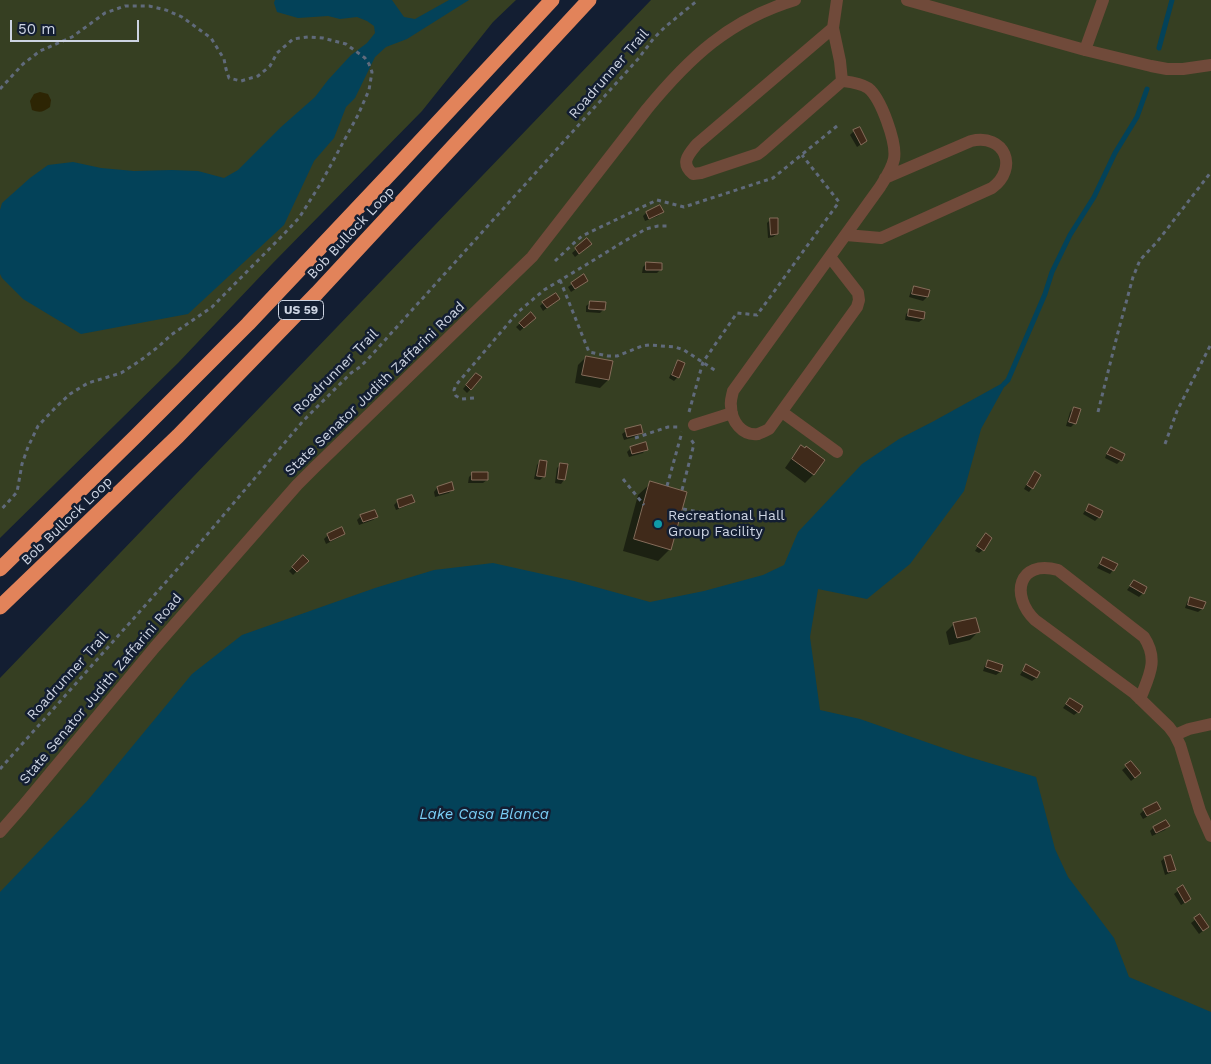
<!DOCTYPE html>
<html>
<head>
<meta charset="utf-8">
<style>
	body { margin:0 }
	#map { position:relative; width:1211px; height:1064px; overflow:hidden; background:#131e32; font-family:"Work Sans",sans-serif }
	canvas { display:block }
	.scale { position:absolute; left:10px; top:20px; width:129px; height:22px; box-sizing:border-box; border:2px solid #cdd4e2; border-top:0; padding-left:6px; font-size:15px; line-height:18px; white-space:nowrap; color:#cdd4e2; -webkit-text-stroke:4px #131e32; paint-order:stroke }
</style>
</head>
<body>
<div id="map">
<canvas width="1211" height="1064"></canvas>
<div class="scale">50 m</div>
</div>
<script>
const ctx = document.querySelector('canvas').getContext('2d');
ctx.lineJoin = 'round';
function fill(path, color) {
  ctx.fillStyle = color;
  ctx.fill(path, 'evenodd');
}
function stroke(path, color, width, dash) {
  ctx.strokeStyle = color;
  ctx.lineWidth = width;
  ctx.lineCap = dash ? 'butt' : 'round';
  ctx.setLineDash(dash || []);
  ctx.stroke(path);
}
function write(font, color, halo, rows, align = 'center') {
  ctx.font = font + ' "Work Sans",sans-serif';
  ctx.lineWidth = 5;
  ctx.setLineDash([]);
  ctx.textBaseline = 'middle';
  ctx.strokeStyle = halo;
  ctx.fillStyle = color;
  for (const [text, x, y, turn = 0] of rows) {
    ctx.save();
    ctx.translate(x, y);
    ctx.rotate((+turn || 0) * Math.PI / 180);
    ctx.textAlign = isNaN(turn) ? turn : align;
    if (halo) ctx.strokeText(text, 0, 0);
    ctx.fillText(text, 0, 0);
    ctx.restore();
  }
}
fill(new Path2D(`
	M0,0h516l-23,22 -71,89 -150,153 -94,99 -178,175z
	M651,0h560v1064h-1211v-386z`), '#363f22');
fill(new Path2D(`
	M40,92l8,2 3,6 -1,7c-7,5 -10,6 -18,3l-2,-9 4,-7z`), '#2d2504');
fill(new Path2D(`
	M275,0h117l12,17 11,2 34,-19h20l-62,39 -21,8 -11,10 -20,41 -9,9 -12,31 -20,23 -30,64 -96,89 -107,20 -58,-35 -21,-21 -2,-4v-64l2,-7 28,-25 18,-13 25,-3 28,6 33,3 38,-1 26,1 26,7 14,-8 43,-43 34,-30 13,-17 23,-25 16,-12 8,-10 -1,-7 -7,-5 -10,-4 -17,2 -12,-3 -30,2 -21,-6 -3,-9z
	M1008,380l-27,49 -17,62 -54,73 -43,35 -49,-10 -8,48 10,73 40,9 106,37 70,21 19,72 13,28 46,61 15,39 82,35v52h-1211v-172l88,-92 104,-126 50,-39 133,-47 59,-18 59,-7 81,18 76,21 54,-11 59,-16 21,-10 14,-33 64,-68 37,-25 35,-18z`), '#034259');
fill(new Path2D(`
	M854,131l12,10 -9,6 -7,-12z
	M660,207l2,5 -4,4 -13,5 -2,-5 3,-3z
	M771,219l6,15 -4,3 -5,1 -1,-15z
	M587,240v7l-12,10 -3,-4z
	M646,264l14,6 -3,3h-15l1,-6z
	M584,276l-1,8 -12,8 -3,-5z
	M914,288l14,3 -1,6 -4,4 -14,-4 2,-6z
	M555,302l-12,9 -3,-5 3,-3z
	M590,303l14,6 -4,4 -14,-1v-6z
	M910,310l13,9 -4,3 -14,-2 1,-6z
	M531,314l3,4 -14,13 -4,-4z
	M586,357l22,23 -8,8 -25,-5 3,-18z
	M679,361l-1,16 -4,4 -5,-3 6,-13z
	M472,378l-1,11 -4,4 -4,-4z
	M1074,408l1,15 -4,4 -5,-1 4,-14z
	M626,431l15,1 -3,4 -14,4 -2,-6z
	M802,447l21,13 -10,15 -8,8 -20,-15 9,-13z
	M631,448l15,1 -3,4 -14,4 -2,-5z
	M1111,449l10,11 -4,4 -12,-6 2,-5z
	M540,461l4,15 -4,4 -6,-1 3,-14z
	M560,465l4,15 -3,4 -6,-1 2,-15z
	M1035,473l-3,15 -3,4 -5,-3 7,-13z
	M472,474l15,6 -4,3h-15l1,-6z
	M651,483l19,66 -12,12 -35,-10 15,-56z
	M451,484l2,5 -4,4 -14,4 -1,-5 3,-4z
	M398,501l15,1 -4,3 -13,5 -2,-5z
	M1089,505l10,12 -4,4 -12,-7 3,-5z
	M361,516l15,1 -3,3 -14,5 -2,-5z
	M344,534l-4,3 -14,7 -2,-5 4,-4z
	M983,538v12l-4,3 -4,-2z
	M303,557l4,4 -14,14 -4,-4z
	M1103,559l10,11 -3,4 -13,-6 3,-5z
	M1134,581l9,12 -4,4 -12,-7z
	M1191,599l13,4 -2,6 -4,3 -13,-4 2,-6z
	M954,624l24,8 -8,8 -21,5 -3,-13z
	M989,662l11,10 -4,3 -13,-4 2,-6z
	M1026,666l12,6 -2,6 -4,3 -12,-6 3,-5z
	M1070,699l8,13 -4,3 -11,-7z
	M1131,763l5,14 -5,4 -9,-11z
	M1159,808l-3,4 -13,7 -3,-5 4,-4z
	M1166,821l2,5 -3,4 -13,6 -2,-5 3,-3z
	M1165,858l9,12 -4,3 -5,2 -4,-14z
	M1183,887l3,15 -5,3 -7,-11z
	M1200,916l4,14 -5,4 -8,-11z`), '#0007');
stroke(new Path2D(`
	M1159,48l13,-48
	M1004,384l4,-4 37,-86 7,-22 18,-37 24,-38 21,-44 22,-36 10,-28`), '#034259', 5);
const building = new Path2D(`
	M860,127l7,14 -6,4 -8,-15z
	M660,205l4,7 -15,7 -3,-7z
	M770,218h8v16l-7,1z
	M587,238l5,6 -13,10 -4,-6z
	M646,262l16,1v7h-16z
	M584,274l4,7 -13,8 -4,-6z
	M914,286l16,4 -2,7 -16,-3z
	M556,293l4,6 -13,9 -5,-6z
	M590,301l16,1 -1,8 -16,-1z
	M909,309l16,3 -1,7 -16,-3z
	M531,312l5,6 -12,10 -5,-5z
	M586,356l27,5 -4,19 -27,-5z
	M678,360l7,3 -6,15 -7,-3z
	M476,373l6,4 -11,13 -5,-5z
	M1074,407l7,2 -5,15 -7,-2z
	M641,425l2,8 -16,4 -2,-8z
	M646,442l2,8 -16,4 -2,-7z
	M801,445l4,3 1,-2 19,14 -11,15 -22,-16z
	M1111,447l14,7 -3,7 -15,-7z
	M540,460l7,1 -2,16 -8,-1z
	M560,463l8,1 -3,16 -7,-1z
	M1035,471l6,4 -8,14 -6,-4z
	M472,472h16v8h-16z
	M650,481l37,11 -16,58 -37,-11z
	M452,482l2,8 -15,4 -2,-7z
	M412,495l3,7 -16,6 -2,-8z
	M1089,504l14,7 -3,7 -14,-7z
	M375,510l3,7 -15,5 -3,-7z
	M342,527l3,7 -15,7 -3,-7z
	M986,533l6,5 -8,13 -7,-5z
	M303,555l6,6 -12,11 -5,-5z
	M1103,557l15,7 -4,7 -14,-7z
	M1134,580l13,7 -3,7 -14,-8z
	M1190,597l16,5 -3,7 -15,-4z
	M976,618l4,14 -23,6 -4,-15z
	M988,660l15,5 -2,7 -15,-5z
	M1026,664l14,8 -3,6 -14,-7z
	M1070,698l13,8 -4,7 -13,-9z
	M1131,761l10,12 -6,5 -10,-13z
	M1157,802l4,7 -14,7 -4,-7z
	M1166,820l4,6 -14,7 -3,-6z
	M1171,855l5,15 -8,2 -4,-15z
	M1183,885l8,14 -6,4 -8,-14z
	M1200,914l9,13 -6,4 -9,-13z`);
fill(building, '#402a1a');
stroke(building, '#856c5a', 1);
stroke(new Path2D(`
	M0,89l23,-25 17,-13 32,-14 33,-24 20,-7h24l17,4 16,7 29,21 13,21 2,10 3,9 12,3 17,-5 12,-10 7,-13 16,-14 15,-2 15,1 23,6 19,14 4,6 3,8 -3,18 -11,25 -37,68 -22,35 -18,19 -69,70 -41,28 -13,12 -17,13 -20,13 -33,10 -18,11 -14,13 -18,19 -10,21 -6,17 -5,28 -17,19
	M555,261l19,-18 8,-7 75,-36 27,7 89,-29 64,-52
	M560,280l29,72 19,4h9l25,-10 7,-1 26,2 9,3 32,21
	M474,398l-12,1 -6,-3 -2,-6 2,-5 62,-73 26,-22 40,-24 39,-24 23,-13 12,-3h12
	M689,412l14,-50 34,-49 20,2 82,-113 -37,-47
	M1098,412l19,-76 16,-59 7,-17 17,-18 54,-70
	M635,438l33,-11h12
	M1165,444l12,-33 34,-67
	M623,479l21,26
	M667,486l15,-54
	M682,490l12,-46 -4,-6
	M683,509l41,8
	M0,769l189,-213 114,-135 48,-48 9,-6 8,-8 270,-300 16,-21 11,-11 33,-27`), '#606a7b', 3, [4, 4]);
stroke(new Path2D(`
	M907,0l178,50 66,16 16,3h16l28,-4
	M833,28l7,33 2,20
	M1085,50l18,-50
	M846,235l35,3 111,-50c27,-20 13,-55 -21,-47l-86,37
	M830,257l28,36 1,7 -2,7 -88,122c-4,2 -8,4 -11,5 -16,2 -27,-13 -27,-28 -1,-5 1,-10 2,-15l147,-204c5,-8 12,-18 14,-28 3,-16 -13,-61 -26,-71 -8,-5 -18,-6 -26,-7l-80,70 -4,3 -57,19 -8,1c-13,-11 -5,-19 4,-30l136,-116 4,-28
	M782,412l55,40
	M694,425l38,-12
	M1140,699c9,-23 19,-39 4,-62l-86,-67c-40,-11 -48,26 -23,50l99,73 35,34 6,8 5,10 20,66 11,25
	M1175,735l14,-6 22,-5
	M0,832l22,-25 133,-160 142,-162 17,-17 218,-211 115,-148c42,-51 82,-89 148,-109`), '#704a3a', 12);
stroke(new Path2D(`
	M0,569l137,-134 111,-111 153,-162 151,-162
	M0,607l178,-171 139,-143 272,-293`), '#e2835a', 15);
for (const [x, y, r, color] of [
	[658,524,5,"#0f9aa8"]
]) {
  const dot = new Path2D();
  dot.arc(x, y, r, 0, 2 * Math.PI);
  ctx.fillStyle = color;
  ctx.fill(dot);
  stroke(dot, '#131e32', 2);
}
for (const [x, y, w] of [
	[301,310,45]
]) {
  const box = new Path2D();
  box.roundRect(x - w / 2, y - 9.5, w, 19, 4);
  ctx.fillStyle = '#131e32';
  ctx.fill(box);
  stroke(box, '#cdd4e2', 1);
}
write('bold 12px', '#cdd4e2', null, [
	["US 59",301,310]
]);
write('14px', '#cdd4e2', '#131e32', [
	["Roadrunner Trail",609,74,-49],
	["Bob Bullock Loop",351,233,-47],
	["Roadrunner Trail",336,372,-45],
	["State Senator Judith Zaffarini Road",375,389,-44],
	["Bob Bullock Loop",67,521,-44],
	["Roadrunner Trail",68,676,-48],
	["State Senator Judith Zaffarini Road",101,689,-50]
]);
write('14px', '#cdd4e2', '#131e32', [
	["Recreational Hall",668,516],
	["Group Facility",668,532]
], 'left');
write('italic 15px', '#7acef6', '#131e32', [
	["Lake Casa Blanca",484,815]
]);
</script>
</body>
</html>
